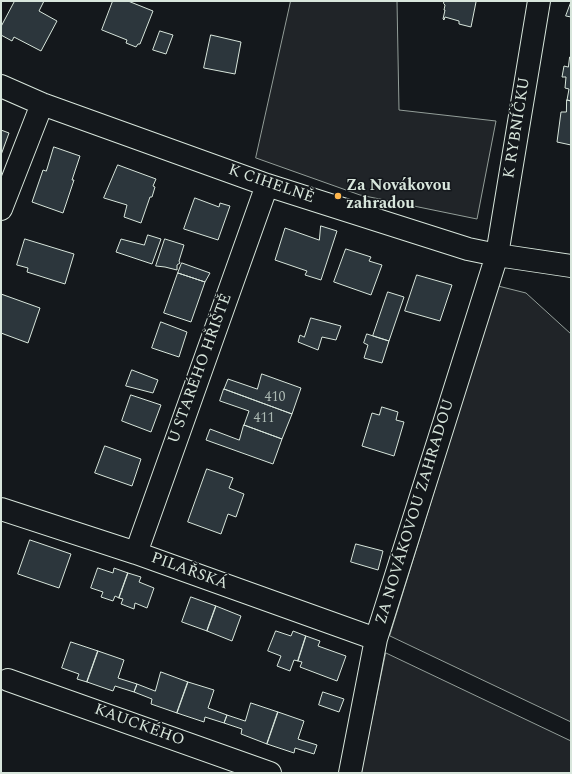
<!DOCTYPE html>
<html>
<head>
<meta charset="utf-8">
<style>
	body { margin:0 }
	#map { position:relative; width:572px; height:774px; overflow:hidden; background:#14181c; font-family:Spectral,serif }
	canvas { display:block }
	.frame { position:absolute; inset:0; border:2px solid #d8e6dc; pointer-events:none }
</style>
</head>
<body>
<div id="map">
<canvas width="572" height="774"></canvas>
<div class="frame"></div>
</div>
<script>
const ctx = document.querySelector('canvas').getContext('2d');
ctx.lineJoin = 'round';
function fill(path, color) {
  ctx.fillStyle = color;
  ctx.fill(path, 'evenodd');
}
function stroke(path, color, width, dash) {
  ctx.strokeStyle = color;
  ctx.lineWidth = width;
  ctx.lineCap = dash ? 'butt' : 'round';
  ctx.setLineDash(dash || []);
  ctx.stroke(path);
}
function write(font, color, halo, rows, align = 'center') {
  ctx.font = font + ' Spectral,serif';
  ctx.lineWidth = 3;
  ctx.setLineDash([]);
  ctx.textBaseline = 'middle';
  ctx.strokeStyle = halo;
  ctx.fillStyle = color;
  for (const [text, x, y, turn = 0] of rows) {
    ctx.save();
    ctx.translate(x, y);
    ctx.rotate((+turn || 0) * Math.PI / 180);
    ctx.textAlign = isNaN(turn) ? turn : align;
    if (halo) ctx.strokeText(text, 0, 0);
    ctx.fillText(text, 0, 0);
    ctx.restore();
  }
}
const green = new Path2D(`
	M291,1h106l2,109 97,11 -19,98 -117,-24 -104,-37z
	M498,286l28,7 45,41v388l-181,-86z
	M386,653l185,88v32h-210z`);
fill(green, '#202428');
stroke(green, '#939e99', 1);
const building = new Path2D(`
	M15,1h29l-5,10 18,10 -16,30 -27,-14 -2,4 -11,-6v-8z
	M113,1h15l25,10 -13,33h-2l-2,3 -10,-4 1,-3 -25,-10z
	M444,1h33l-1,1 -5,25 -12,-3v-3l-14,-4 -1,3 -1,-1 2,-9h-1l1,-5 -1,-1z
	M571,2v15l-5,-1z
	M160,31l13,4 -7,19 -13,-4z
	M211,35l30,7 -6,32 -31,-6z
	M570,57h1v44l-4,-1 2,-11 -4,-1 1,-11h-4l2,-11 4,1z
	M567,100l4,1v44l-14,-3 4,-30h5z
	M1,130l8,3 -8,22z
	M54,147l26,9 -8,24h2l-11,33 -31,-11 11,-32 3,1z
	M118,165l38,14 -3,7 2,1 -3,10h-2l-9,26 -17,-6 3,-12 -23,-7z
	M195,198l24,9 1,-4 10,3 -12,34 -34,-11z
	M321,226l16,5 -16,49 -16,-5 2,-4 -32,-11 10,-32 34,12z
	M148,235l13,4 -9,25 -36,-12 5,-13 23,6z
	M25,239l49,15 -9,30 -38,-12 1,-4 -11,-3z
	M165,239l19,6 -5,16 1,2 -3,2v5l-12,-3 -9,-1z
	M346,249l25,8 -2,4 13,4 -11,30 -37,-13z
	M182,263l28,10 -5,9 -27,-9z
	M178,273l27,9 -14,40 -27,-9z
	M417,275l35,10 -12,36 -35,-10z
	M388,292l16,5 -15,44 -16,-5z
	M1,294l39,14 -12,35 -27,-10z
	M311,318l30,8 -5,14 -14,-3 -4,13 -20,-8 2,-7 4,2z
	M161,322l26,10 -8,25 -27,-9z
	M367,334l22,7 -7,22 -18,-5 4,-13 -4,-2z
	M132,370l26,10 -5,13 -27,-7z
	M262,374l39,14 -9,26 -68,-25 4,-10 29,10z
	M224,389l68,25 -10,25 -38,-14 5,-14 -29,-10z
	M131,395l30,10 -10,27 -29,-11z
	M382,407l16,5 -2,8 8,2 -10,34 -32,-10 10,-33 7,2z
	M244,425l38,14 -9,25 -67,-24 4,-11 29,11z
	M105,446l36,13 -9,27 -37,-13z
	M207,469l26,9 -4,10 15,6 -8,23 -8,-3 -7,20 -33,-12z
	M30,540l41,14 -12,34 -41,-14z
	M356,544l27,7 -5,19 -27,-8z
	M98,568l15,5 1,-5 14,5 -9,25 -4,-2 -2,5 -12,-4 2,-5 -12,-4z
	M128,573l13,4 -2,5 15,6 -7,20 -12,-5 -1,6 -13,-5 2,-5 -4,-1z
	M191,597l25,9 -9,25 -25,-9z
	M216,606l25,10 -9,25 -25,-10z
	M276,631l15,5 2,-5 13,5 -8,25 -4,-1 -4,11 -13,-5 4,-10 -13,-5z
	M306,636l14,5 -2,5 28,10 -9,25 -37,-14 2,-5 -4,-1z
	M71,642l27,9 -11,31 -10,-3 2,-5 -17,-6z
	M98,651l26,9 -6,18 19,6 -3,8 -19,-6 -2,5 -26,-9z
	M161,672l27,10 -11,31 -26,-9 1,-5 -18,-7 3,-8 18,7z
	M188,682l26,8 -6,18 19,7 -3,8 -19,-6 -1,5 -27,-9z
	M323,692l21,7 -5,13 -20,-7z
	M251,703l27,9 -11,32 -26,-10 1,-5 -18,-6 3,-8 18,6z
	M278,712l26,9 -6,18 19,6 -3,9 -19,-6 -1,5 -27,-9z`);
fill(building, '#2c363c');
stroke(building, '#d8e6dc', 1);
const minor = new Path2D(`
	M1,86l41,18 225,81 201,64 29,6 74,11
	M1,209l41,-105
	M1,509l135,44 240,86
	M136,553l131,-368
	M8,680l262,93
	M350,773l26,-134 121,-384 42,-254`);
stroke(minor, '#d8e6dc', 24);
stroke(minor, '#14181c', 22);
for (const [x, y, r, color] of [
	[338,196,4,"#ffb74d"]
]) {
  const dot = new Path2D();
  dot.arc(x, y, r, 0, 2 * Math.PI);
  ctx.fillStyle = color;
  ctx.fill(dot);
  stroke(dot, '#14181c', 1.5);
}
write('14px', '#adbab4', null, [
	["410",275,398],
	["411",264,419]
]);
write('16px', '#d8e6dc', '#14181c', [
	["K RYBNÍČKU",518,128,-81],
	["K CIHELNĚ",271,185,19],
	["U STARÉHO HŘIŠTĚ",201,369,-70],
	["ZA NOVÁKOVOU ZAHRADOU",416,512,-73],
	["PILAŘSKÁ",189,572,20],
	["KAUCKÉHO",139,726,20]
]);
write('bold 16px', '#d8e6dc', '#14181c', [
	["Za Novákovou",346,187],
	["zahradou",346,205]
], 'left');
</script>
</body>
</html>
